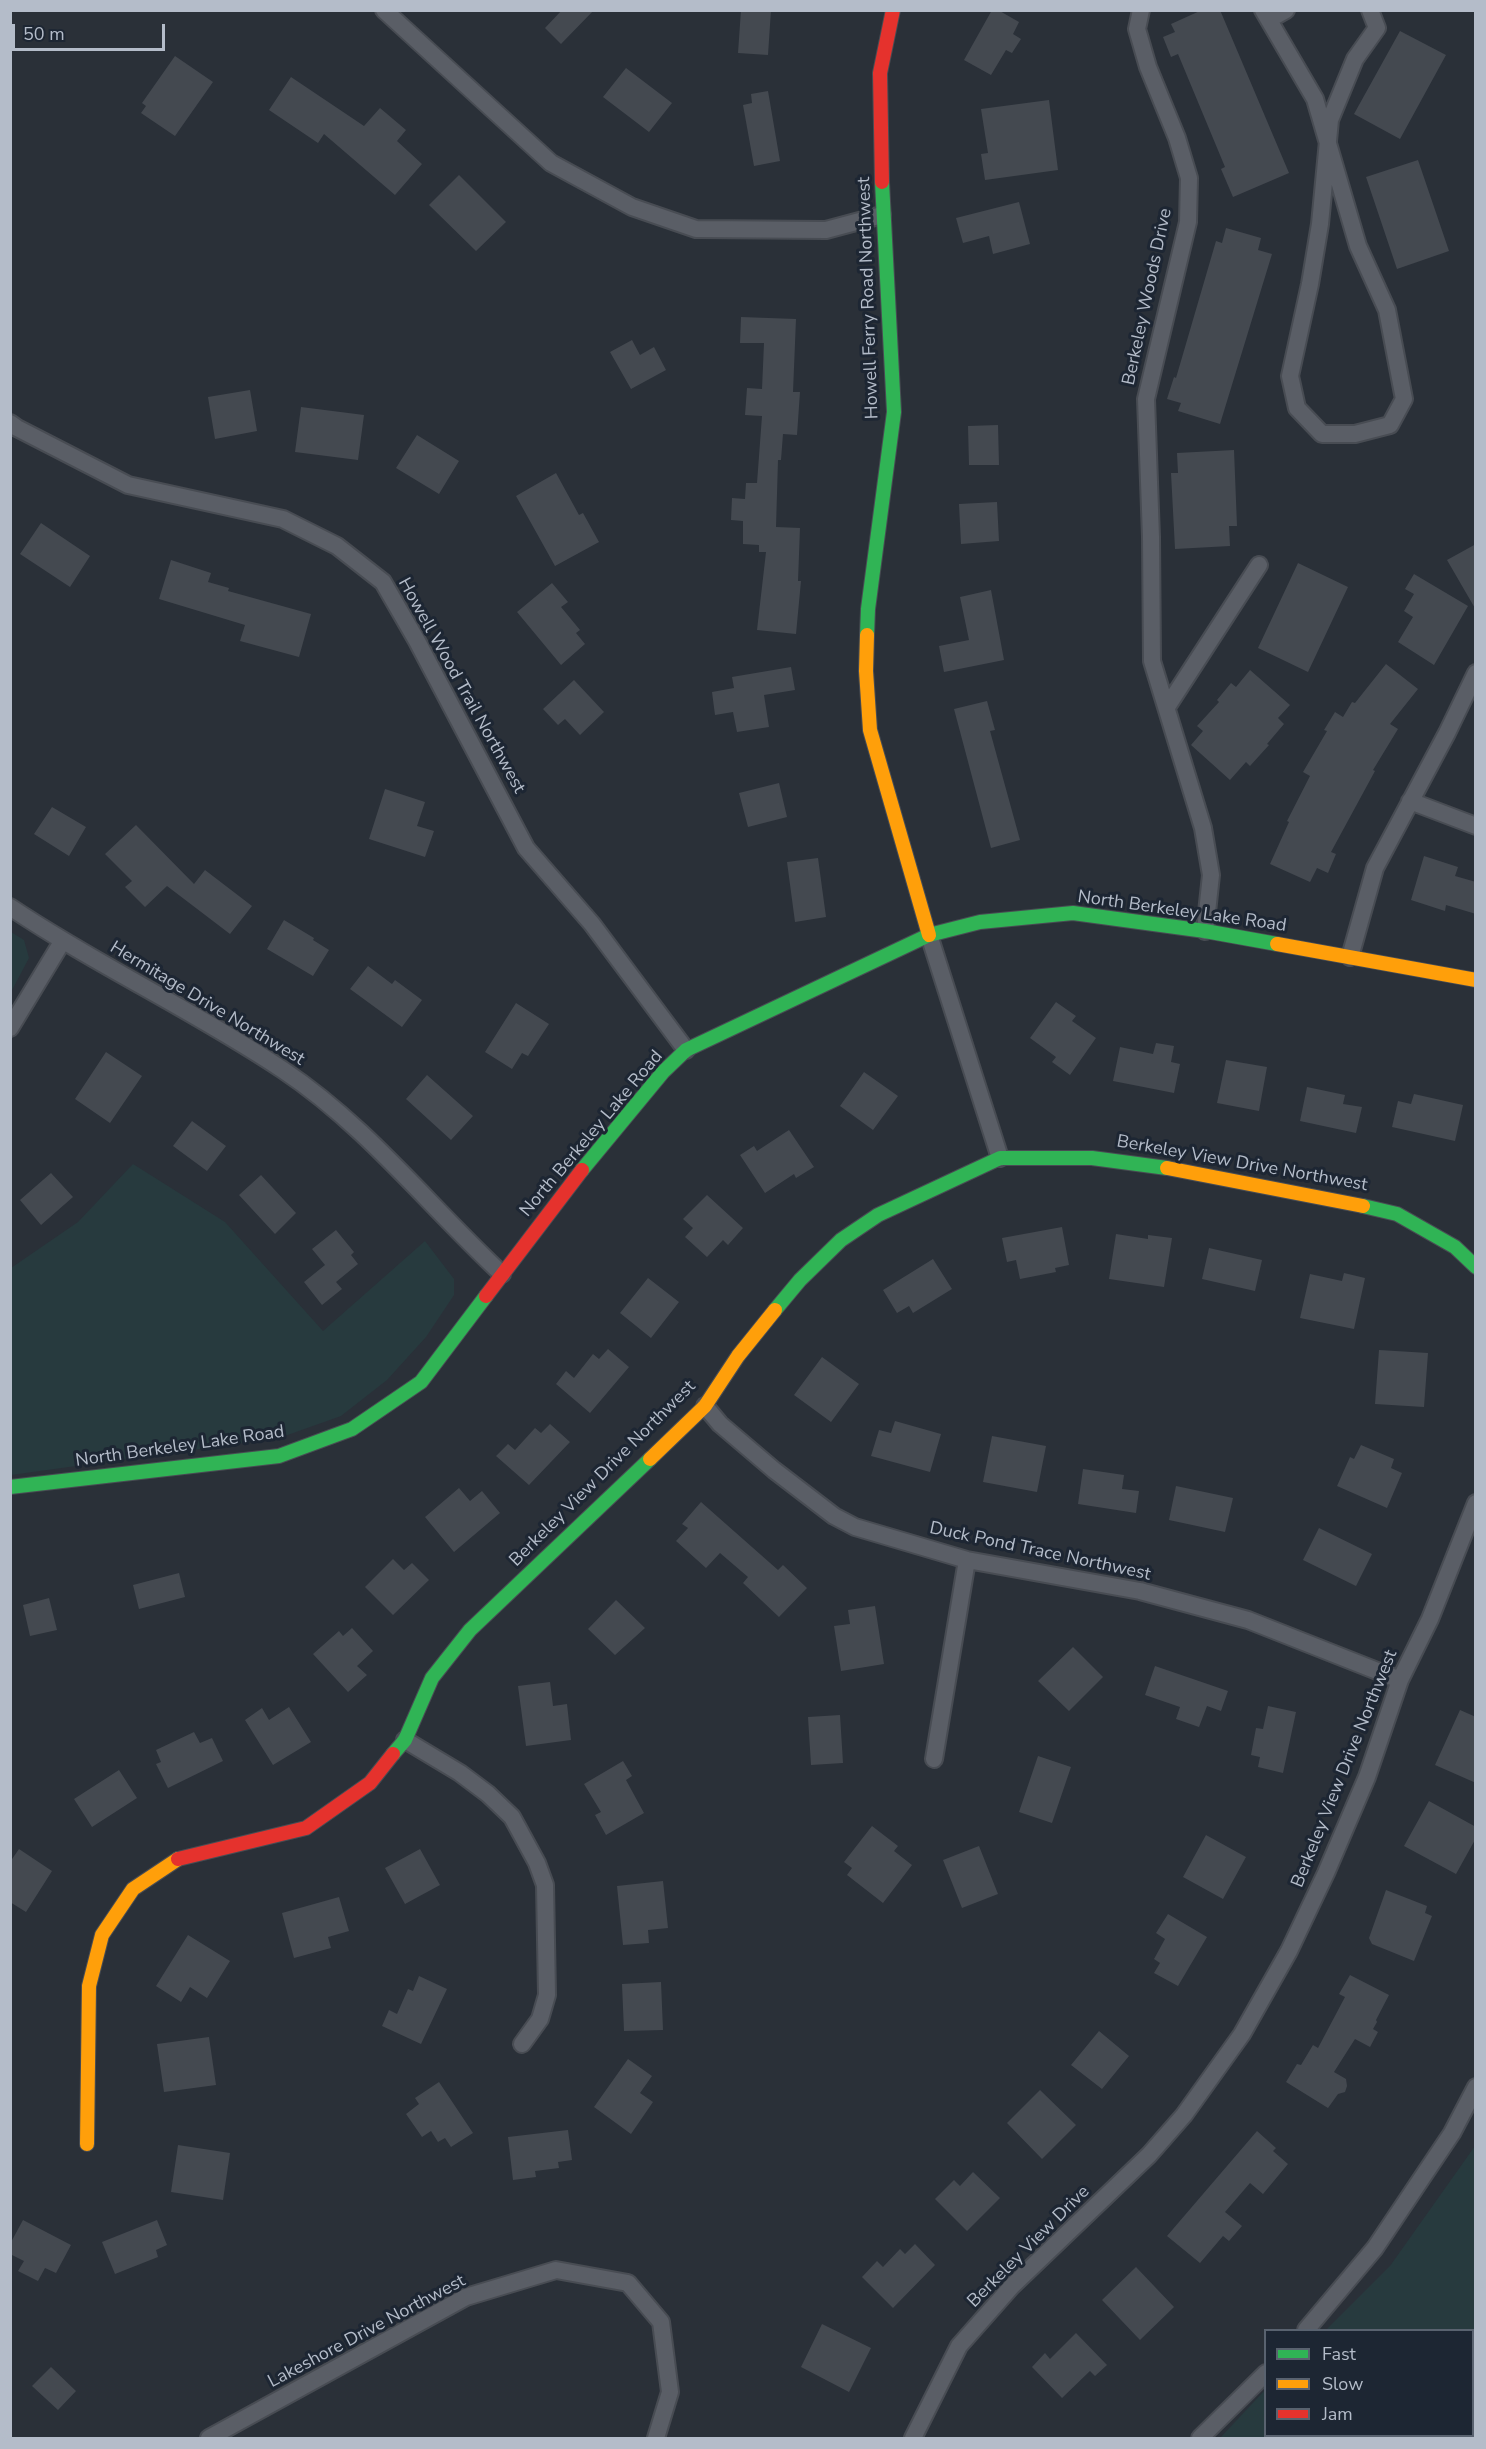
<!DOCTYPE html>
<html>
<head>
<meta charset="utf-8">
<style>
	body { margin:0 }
	#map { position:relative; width:1486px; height:2449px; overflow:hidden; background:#2a3038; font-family:"Nunito Sans",sans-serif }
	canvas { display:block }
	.frame { position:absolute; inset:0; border:12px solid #b4bcc9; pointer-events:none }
	.legend { position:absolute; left:1264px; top:2329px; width:210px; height:108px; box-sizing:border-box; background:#1d2633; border:2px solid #59626f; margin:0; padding:8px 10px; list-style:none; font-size:18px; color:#b4bcc9 }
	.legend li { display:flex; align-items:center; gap:12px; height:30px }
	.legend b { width:30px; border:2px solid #59626f }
	.scale { position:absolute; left:12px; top:24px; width:153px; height:27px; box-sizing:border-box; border:3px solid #b4bcc9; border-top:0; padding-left:8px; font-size:18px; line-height:21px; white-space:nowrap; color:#b4bcc9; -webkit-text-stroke:4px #1d2633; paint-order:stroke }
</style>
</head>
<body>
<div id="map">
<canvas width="1486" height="2449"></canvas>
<div class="frame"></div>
<ul class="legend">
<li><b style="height:8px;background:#30b455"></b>Fast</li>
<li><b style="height:8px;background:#ff9f0a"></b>Slow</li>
<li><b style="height:8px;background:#e5322d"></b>Jam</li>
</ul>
<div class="scale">50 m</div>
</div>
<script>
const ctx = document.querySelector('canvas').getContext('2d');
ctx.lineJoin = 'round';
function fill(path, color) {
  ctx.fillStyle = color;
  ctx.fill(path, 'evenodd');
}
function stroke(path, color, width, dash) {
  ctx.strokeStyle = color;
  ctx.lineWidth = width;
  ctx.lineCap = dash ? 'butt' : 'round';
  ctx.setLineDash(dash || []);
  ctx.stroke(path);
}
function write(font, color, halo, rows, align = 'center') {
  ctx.font = font + ' "Nunito Sans",sans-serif';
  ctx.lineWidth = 6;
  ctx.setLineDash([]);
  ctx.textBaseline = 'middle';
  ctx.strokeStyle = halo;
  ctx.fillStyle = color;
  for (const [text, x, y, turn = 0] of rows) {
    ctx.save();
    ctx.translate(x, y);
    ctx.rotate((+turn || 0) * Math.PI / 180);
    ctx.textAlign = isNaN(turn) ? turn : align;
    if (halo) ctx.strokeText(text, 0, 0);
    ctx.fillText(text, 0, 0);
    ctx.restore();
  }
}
fill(new Path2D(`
	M11,932l13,8 5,18 -18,34z
	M133,1164l92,58 98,109 102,-90 29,38v16l-28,42 -39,43 -46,36 -62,22 -268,37v-207l67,-46z
	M1475,2146v292h-255l45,-48 1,46h206v-106h-146l64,-64z`), '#273a3e');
fill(new Path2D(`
	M562,10h32l-33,34 -16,-16z
	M741,10h30l-3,45 -30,-2z
	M992,10h6l21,12 -6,12 8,5 -9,14 -6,-3 -15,25 -27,-15z
	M1202,10h18l69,163 -56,24 -12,-28 4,-2 -47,-113 -7,3 -8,-20 12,-5 -4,-8z
	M1400,31l46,24 -46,84 -46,-25z
	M175,56l38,26 -38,54 -34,-23 5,-7 -4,-3z
	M626,68l46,35 -23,29 -46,-35z
	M291,77l73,49 16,-18 26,22 -9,11 25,23 -27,31 -71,-61 -6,9 -49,-33z
	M768,91l12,70 -26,5 -11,-61 9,-2 -1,-9z
	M1049,100l9,70 -73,10 -4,-26 7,-1 -7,-44z
	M1418,160l31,91 -52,18 -31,-92z
	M459,175l47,47 -30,29 -47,-46z
	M1019,202l11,42 -37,10 -4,-18 -26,7 -7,-25z
	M1226,228l35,10 -3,12 14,4 -52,170 -42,-13 3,-8 -14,-4 7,-22 2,1 40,-137 6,2z
	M741,317l55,2 -3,73h7l-3,43 -14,-1 -2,26h-3l-2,67 24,1 -2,53h3l-5,53 -39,-4 9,-78h-7v-7l-16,-1v-23l-12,-1 1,-22 13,1 1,-16h11l5,-67 -17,-1 2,-27 15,1 2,-46h-24z
	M632,340l8,15 14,-8 12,23 -35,19 -21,-37z
	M250,390l7,41 -42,8 -7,-42z
	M301,407l63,8 -6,45 -63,-8z
	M998,425l1,40h-30l-1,-39z
	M417,435l42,26 -20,33 -43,-26z
	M1234,450l3,76h-8l1,20 -55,3 -4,-76h7l-1,-20z
	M556,473l23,42 4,-2 16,29 -44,24 -39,-70z
	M997,502l2,39 -38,3 -2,-40z
	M41,523l49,33 -20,31 -50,-33z
	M1476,544v66l-29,-50z
	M171,560l40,13 -3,9 21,6 -1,3 83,23 -12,43 -59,-16 5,-16 -86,-26z
	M1298,563l50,24 -40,85 -50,-24z
	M1414,574l54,32 -34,59 -36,-23 15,-25 -9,-6 10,-17 -9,-5z
	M552,583l16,19 -7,5 19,23 -4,3 9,11 -24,21 -44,-53z
	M991,590l13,70 -60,12 -5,-26 30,-6 -9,-43z
	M1386,664l32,25 -28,35 8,5 -25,41 2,1 -44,81 5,2 -8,19 -11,-5 -7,14 -40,-18 19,-42 -2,-1 23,-45 -7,-4 24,-41 -3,-1 11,-18 8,5 9,-15 3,1z
	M791,667l4,23 -31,5 5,32 -32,5 -4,-20 -18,3 -3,-23 22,-4 -2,-11z
	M1250,670l40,35 -12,13 6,6 -17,20 2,1 -19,21 -4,-4 -16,18 -39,-35 12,-14 -6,-5 22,-24 -2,-2 14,-17 5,4z
	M574,680l30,32 -24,23 -15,-16 -7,6 -15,-16z
	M987,701l8,29 -5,1 30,109 -29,8 -37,-139z
	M779,783l8,34 -39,10 -9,-34z
	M385,789l40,13 -8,24 17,5 -9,26 -56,-18z
	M52,807l34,20 -17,29 -35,-22z
	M136,825l58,59 11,-14 47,36 -22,28 -63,-48 -22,21 -20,-20 7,-6 -27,-27z
	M1424,856l34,11 -3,9 21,6v32l-30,-9 -1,6 -34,-11z
	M818,858l8,59 -31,5 -8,-60z
	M284,920l30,18 -1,2 16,10 -16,26 -46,-27z
	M368,966l24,18 3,-4 27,20 -20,27 -52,-38z
	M1056,1002l20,14 -4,5 24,17 -26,37 -18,-13 4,-5 -26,-19z
	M516,1003l33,21 -21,32 -6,-3 -10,16 -27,-17z
	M1156,1043l18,3 -3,16 9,2 -6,29 -61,-12 7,-34 33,7z
	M106,1052l36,24 -32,47 -35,-24z
	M1226,1060l41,7 -8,44 -42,-8z
	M864,1072l34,24 -25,34 -33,-24z
	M427,1075l46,41 -22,24 -45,-41z
	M1307,1087l38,8 -2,9 19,3 -6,26 -56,-12z
	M1414,1094l49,11 -8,36 -63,-14 6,-26 13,3z
	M192,1121l34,25 -19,25 -34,-25z
	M789,1130l25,37 -18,11 -2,-4 -29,19 -25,-38 14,-9 3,5z
	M51,1173l22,24 -32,28 -21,-25z
	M261,1175l35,38 -21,21 -36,-39z
	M707,1195l36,33 -15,17 -5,-5 -16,17 -22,-20 8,-9 -10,-9z
	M1062,1227l7,38 -14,3 1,4 -36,7 -4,-19 -9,2 -5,-24z
	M336,1230l18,22 -3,3 7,9 -22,18 6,7 -20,16 -18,-23 21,-17 -13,-16z
	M1116,1234l32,5v-4l24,3 -8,49 -55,-8z
	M1209,1248l53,12 -7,31 -53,-12z
	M933,1259l19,30 -39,24 -4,-7 -12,7 -14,-23z
	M1344,1273l21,5 -11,51 -54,-11 10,-44 32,7z
	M648,1278l31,24 -28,36 -31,-25z
	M608,1349l21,18 -39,46 -34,-29 10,-13 8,7 19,-24 6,5z
	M1379,1350l49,3 -4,54 -49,-3z
	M822,1357l37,27 -28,38 -37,-27z
	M895,1421l46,13 -11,38 -59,-16 8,-26 12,3z
	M550,1424l20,18 -41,43 -33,-29 12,-12 7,6 20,-22 6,5z
	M992,1436l54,10 -9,46 -54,-10z
	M1361,1445l33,14 -3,9 11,5 -15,35 -50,-22 13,-29 4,2z
	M1083,1469l41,6 -2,14 17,2 -3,22 -58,-9z
	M1176,1486l57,12 -8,34 -56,-12z
	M459,1488l11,13 12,-10 18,22 -46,39 -29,-35z
	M701,1502l77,68 5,-5 24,23 -28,29 -36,-34 5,-6 -28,-24 -14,15 -30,-27 12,-13 -6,-4z
	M1319,1528l53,26 -16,32 -53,-26z
	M393,1559l11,11 8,-7 17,17 -36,35 -28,-28z
	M179,1573l6,24 -46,12 -6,-24z
	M49,1598l8,32 -27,6 -7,-31z
	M616,1600l29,28 -30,27 -27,-26z
	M875,1606l9,58 -43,7 -7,-45 16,-2 -2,-14z
	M352,1628l21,23 -16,15 10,9 -19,17 -35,-38 26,-23 4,5z
	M1073,1647l30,30 -34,34 -31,-30z
	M1155,1666l73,25 -7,20 -14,-5 -8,21 -23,-8 4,-12 -35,-12z
	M550,1682l3,24 14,-2 4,36 -45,6 -8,-60z
	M1268,1706l28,6 -13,61 -25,-6 2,-10 -9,-2 5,-27 7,1z
	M289,1707l22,35 -38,23 -28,-45 17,-12 7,12z
	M1460,1710l16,7v66l-41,-18z
	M840,1715l3,48 -32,2 -3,-48z
	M194,1732l6,11 12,-5 11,23 -55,27 -12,-24 5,-2 -5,-12z
	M1038,1756l33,11 -19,56 -33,-11z
	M623,1761l9,15 -6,4 18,33 -38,22 -11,-20 6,-3 -17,-28z
	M119,1770l18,28 -45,29 -18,-28z
	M1429,1801l47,26v11l-20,36 -52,-28z
	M872,1826l26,20 -4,5 18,14 -29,38 -36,-28 5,-7 -8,-6z
	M1206,1835l40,22 -23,42 -40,-22z
	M979,1846l19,48 -36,14 -19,-48z
	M19,1849l33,22 -26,41 -16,-10v-40z
	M420,1849l20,36 -35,19 -20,-36z
	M663,1881l5,47 -20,2 1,13 -26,2 -6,-59z
	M1386,1890l41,16 -2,7 7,3 -18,45 -42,-17 -3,-6z
	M339,1897l10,34 -21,6 3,11 -37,10 -12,-45z
	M1168,1914l39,23 -29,49 -24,-13 6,-10 -6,-4 11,-20 -9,-6z
	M188,1935l42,26 -23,37 -17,-11 -9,15 -25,-16z
	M1350,1975l39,20 -13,25 1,2 -4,7 5,3 -8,15 -15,-8 -21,33 12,7 1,7 -2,6 -7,2 -10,14 -42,-26 11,-18 4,1 12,-20 5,3 27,-51 -6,-3z
	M419,1976l28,13 -26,55 -39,-18 7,-16 8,4 11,-25 5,2z
	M661,1982l2,48 -39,1 -2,-47z
	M1099,2031l30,25 -27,33 -31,-24z
	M209,2037l7,48 -52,7 -7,-48z
	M628,2059l24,17 -12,17 13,9 -22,32 -37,-27z
	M439,2082l34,51 -22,14 -6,-9 -7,4 -7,-11 -9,6 -16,-23 13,-10 -4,-6z
	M1040,2090l36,35 -34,34 -35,-36z
	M568,2130l4,30 -14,2 1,6 -24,3 1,6 -23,3 -5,-43z
	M1257,2131l19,17 -3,3 15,13 -25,30 -13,-11 -25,29 17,14 -13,15 -6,-5 -23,27 -33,-27z
	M178,2145l52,8 -7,47 -52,-8z
	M973,2172l27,26 -33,33 -32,-32 19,-19 6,6z
	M23,2220l48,25 -15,28 -11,-5 -7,13 -20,-10 6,-10 -14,-7v-10z
	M157,2220l10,25 -11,5 2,7 -43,17 -13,-32z
	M915,2244l20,21 -42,43 -31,-31 15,-16 6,6 17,-18 5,5z
	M1136,2267l38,40 -34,33 -38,-40z
	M822,2324l49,24 -22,44 -48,-25z
	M1076,2333l31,32 -12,11 -5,-5 -28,27 -30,-31 13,-14 5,6z
	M51,2367l25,24 -18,19 -26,-24z`), '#444950');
const street = new Path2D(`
	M384,10l167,153 81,44 64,22 130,1 56,-15
	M1141,10l-4,19 11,38 29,71 12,40 -1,44 -42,177 5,138 1,124 51,167 8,47 -6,56
	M1263,10l52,89 43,147 29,64 17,89 -14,26 -35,9h-33l-25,-26 -7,-32 20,-92 10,-60 10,-104 25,-61 22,-31 -7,-18
	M1270,19l16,-9
	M10,423l7,5 111,57 155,34 54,27 46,36 34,59 109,207 66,76 94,126
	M1167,707l92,-142
	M1410,801l66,25
	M10,907c88,59 185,104 273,163 84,56 146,136 219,204
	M929,935l71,223
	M1350,957l25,-89 72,-135 29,-60
	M10,1028l52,-86
	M705,1406l15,18 54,46 60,46 21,11 112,33 173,31 108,29 152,60
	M405,1740l55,33 28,21 24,23 25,46 8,22 2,110 -7,24 -18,25
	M934,1759l33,-199
	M1306,2330l69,-82 77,-115 24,-46
	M209,2438l257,-141 90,-27 72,13 33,39 9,70 -14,46
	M913,2438l46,-92 53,-60 137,-131 35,-40 58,-81 47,-83 37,-78 41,-96 33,-97 30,-61 46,-116
	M1200,2438l66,-65`);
const fast = new Path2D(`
	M867,635l1,-26 26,-197 -12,-230
	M582,1170l81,-98 23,-22 243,-115 51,-13 93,-9 132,18 72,13
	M1363,1206l34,8 58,33 21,20
	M775,1310l25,-30 41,-40 37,-25 122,-57h92l75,10
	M10,1487l269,-31 73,-27 69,-47 65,-86
	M393,1754l12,-14 27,-62 38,-48 180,-171`);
const slow = new Path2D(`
	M867,635l-1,36 4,59 59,205
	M1277,944l199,36
	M1167,1168l196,38
	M650,1459l55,-53 33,-50 37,-46
	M87,2144l2,-158 13,-51 31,-46 45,-30`);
const jam = new Path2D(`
	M882,182l-2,-109 13,-63
	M486,1296l96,-126
	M178,1859l128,-31 64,-45 23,-29`);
stroke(street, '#484c53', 20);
stroke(fast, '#484c53', 16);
stroke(slow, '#484c53', 16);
stroke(jam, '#484c53', 16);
stroke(street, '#5a5e66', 16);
stroke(fast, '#30b455', 14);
stroke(slow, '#ff9f0a', 14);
stroke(jam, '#e5322d', 14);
write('18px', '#b4bcc9', '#1d2633', [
	["Berkeley Woods Drive",1148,297,-78],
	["Howell Ferry Road Northwest",869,298,-92],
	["Howell Wood Trail Northwest",461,686,61],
	["North Berkeley Lake Road",1182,912,8],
	["Hermitage Drive Northwest",207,1004,31],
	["North Berkeley Lake Road",592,1134,-50],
	["Berkeley View Drive Northwest",1242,1164,10],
	["North Berkeley Lake Road",180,1447,-8],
	["Berkeley View Drive Northwest",603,1474,-45],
	["Duck Pond Trace Northwest",1040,1552,12],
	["Berkeley View Drive Northwest",1345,1769,-68],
	["Berkeley View Drive",1029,2247,-45],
	["Lakeshore Drive Northwest",367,2332,-28]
]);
</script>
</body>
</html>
